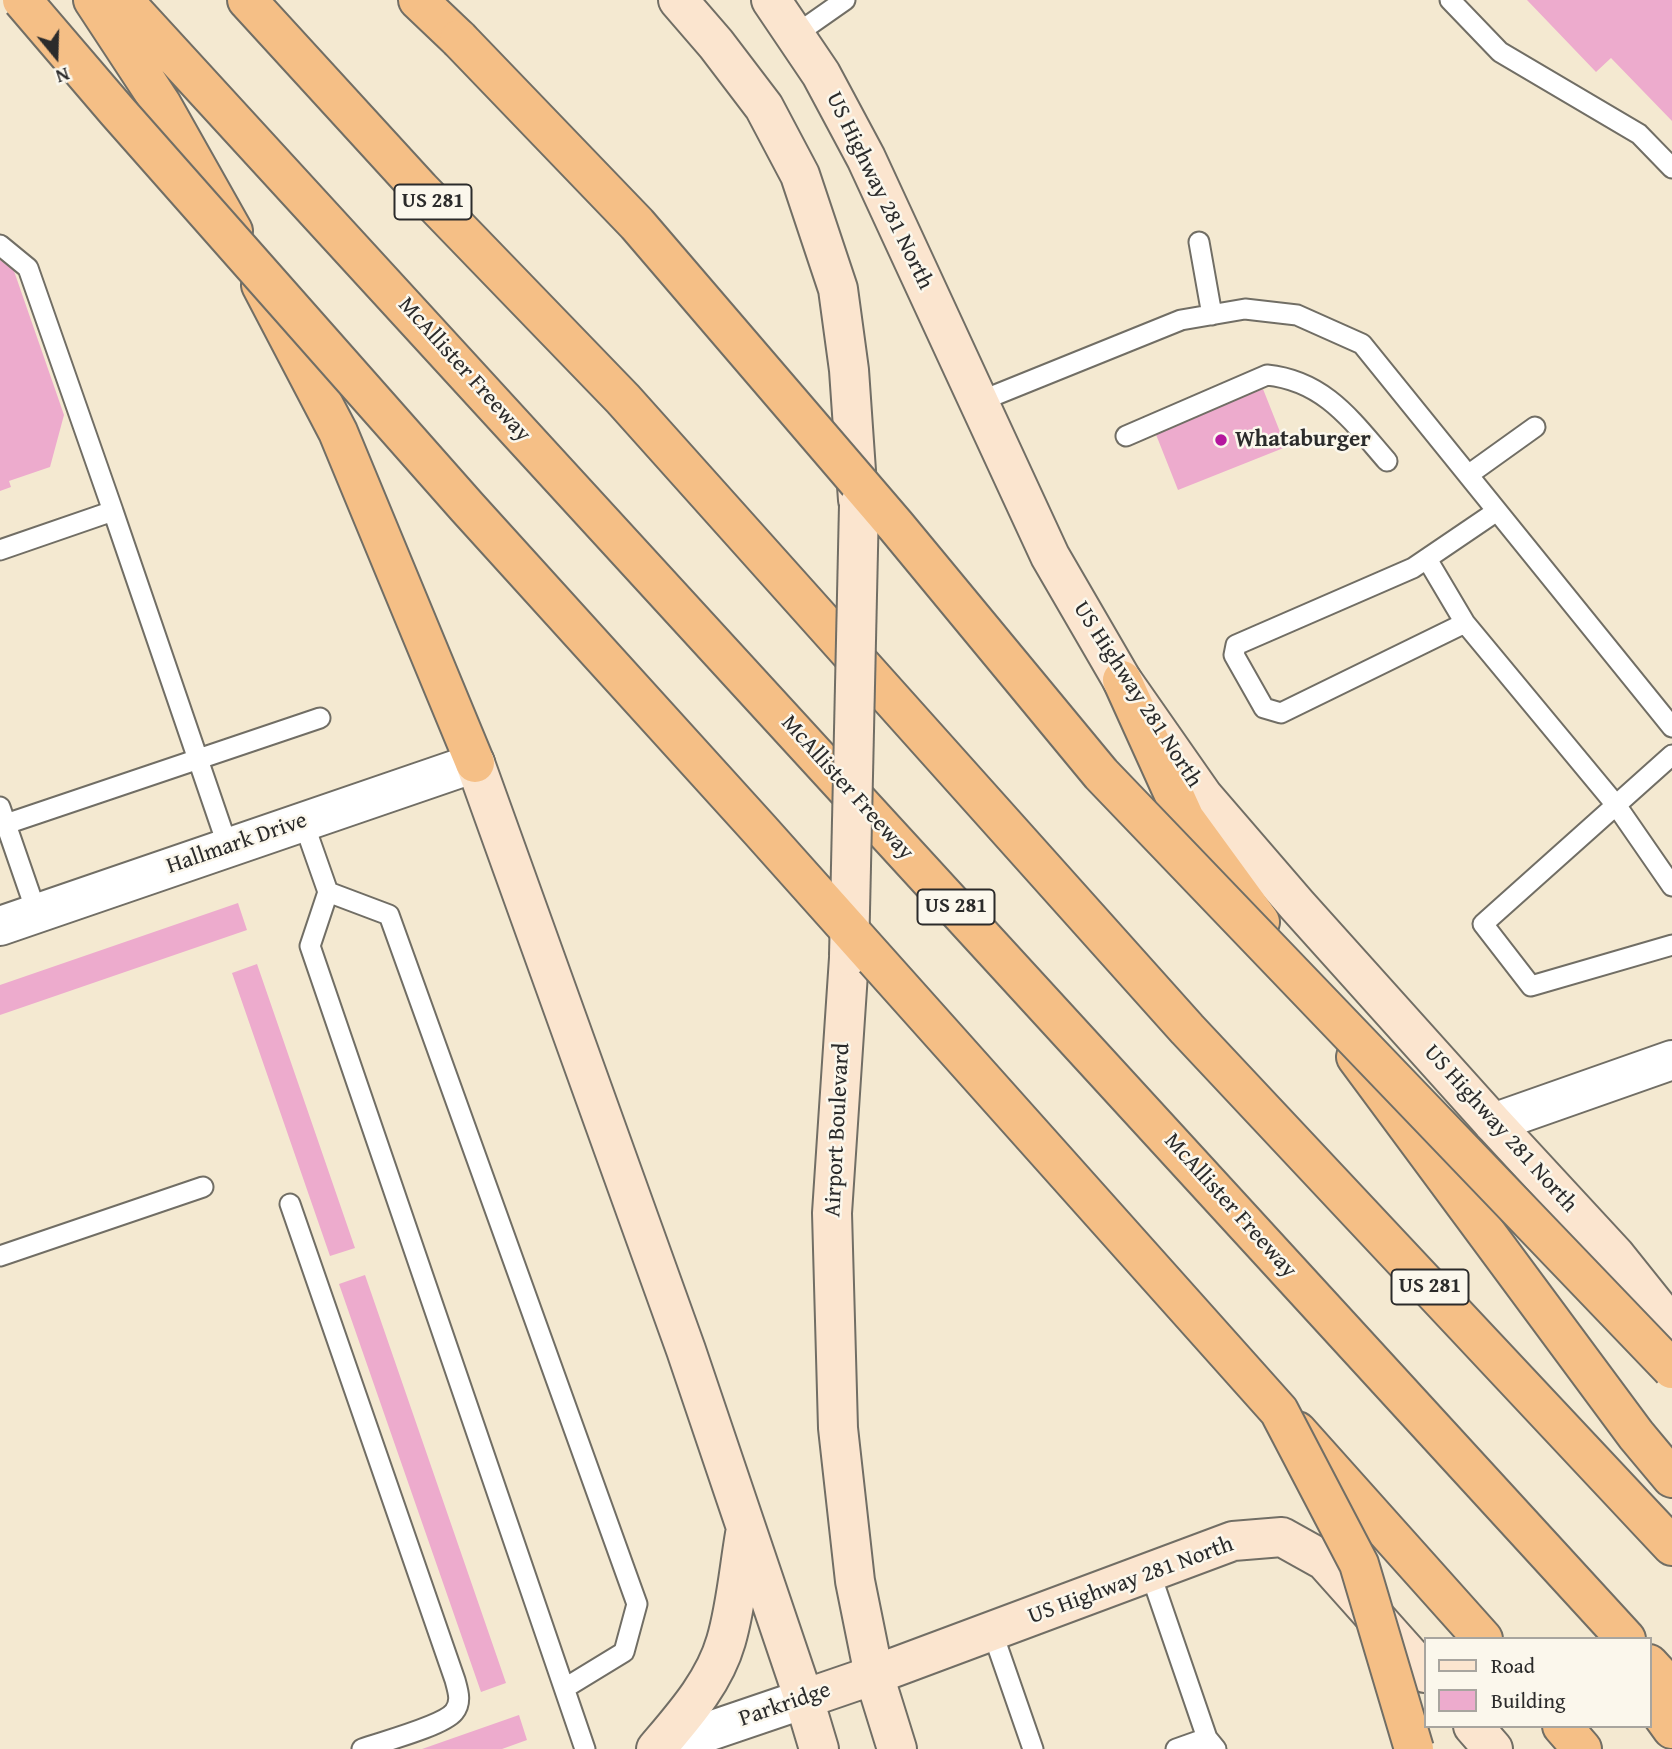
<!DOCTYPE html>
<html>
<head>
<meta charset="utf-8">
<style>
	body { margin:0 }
	#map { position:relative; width:1672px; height:1749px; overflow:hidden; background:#f4e9d1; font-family:"Gentium Book Plus",serif }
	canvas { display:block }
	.legend { position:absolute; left:1424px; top:1637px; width:228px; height:91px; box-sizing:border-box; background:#fbf7ec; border:2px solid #a8a59f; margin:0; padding:9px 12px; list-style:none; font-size:21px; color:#2b2b2b }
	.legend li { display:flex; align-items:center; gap:14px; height:35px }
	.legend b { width:35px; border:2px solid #a8a59f }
	.north { position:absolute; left:21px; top:21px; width:70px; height:70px; -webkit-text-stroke:5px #fbf7ec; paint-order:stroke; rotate:161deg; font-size:19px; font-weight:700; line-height:28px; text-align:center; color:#2b2b2b }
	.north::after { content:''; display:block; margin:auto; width:24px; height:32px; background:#2b2b2b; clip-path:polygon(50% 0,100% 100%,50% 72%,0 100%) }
</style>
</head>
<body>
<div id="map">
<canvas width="1672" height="1749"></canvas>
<ul class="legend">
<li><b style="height:9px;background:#fbe5cf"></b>Road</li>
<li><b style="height:19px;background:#edabcd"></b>Building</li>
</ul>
<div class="north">N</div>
</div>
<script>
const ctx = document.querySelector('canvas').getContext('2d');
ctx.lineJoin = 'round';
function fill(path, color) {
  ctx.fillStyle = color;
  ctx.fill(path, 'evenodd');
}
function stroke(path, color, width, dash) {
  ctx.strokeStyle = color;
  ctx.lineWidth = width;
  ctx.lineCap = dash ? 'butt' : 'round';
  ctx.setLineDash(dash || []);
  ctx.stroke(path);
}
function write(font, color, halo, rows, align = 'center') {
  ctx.font = font + ' "Gentium Book Plus",serif';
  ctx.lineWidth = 5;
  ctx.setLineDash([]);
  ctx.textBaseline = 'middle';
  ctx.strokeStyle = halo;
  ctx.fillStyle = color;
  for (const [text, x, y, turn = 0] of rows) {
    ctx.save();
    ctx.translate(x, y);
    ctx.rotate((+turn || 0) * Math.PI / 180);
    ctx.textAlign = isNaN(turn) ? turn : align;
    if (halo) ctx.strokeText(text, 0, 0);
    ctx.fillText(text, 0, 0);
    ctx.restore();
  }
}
fill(new Path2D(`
	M1527,0h145v121l-61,-63 -15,14z
	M0,260l14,11 50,144 -14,52 -41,14 2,6 -11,4z
	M1263,389l23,58 -108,43 -23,-58z
	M238,903l9,27 -247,85v-30z
	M257,964l98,284 -25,8 -98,-283z
	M365,1275l141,408 -25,9 -142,-408z
	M519,1715l8,25 -25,9h-80z`), '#edabcd');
const service = new Path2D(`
	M1450,0l50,52 139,82 33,34
	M795,35l50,-35
	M1199,242l13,73
	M0,245l28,23 85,243
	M978,402l203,-82 64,-11 52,6 65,29 310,383
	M1126,436l141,-61c58,6 85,46 120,86
	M1468,475l67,-48
	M1497,511l-84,57 -177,77 -2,10 30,53 17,5 184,-90 151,182 56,81
	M0,550l113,-39 115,336
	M1427,559l38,64
	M1672,755l-189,169 48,62 141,-41
	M0,807l37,107
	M303,821l25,71 -18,54 275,803
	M6,824l314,-106
	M328,892l61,23 248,689 -13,48 -59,36
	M290,1204l165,476c3,11 7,22 -1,32 -11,14 -73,30 -92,37
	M0,1256l203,-69
	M1150,1572l57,166 9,11
	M992,1631l41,118
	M1176,1749l31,-11`);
const minor = new Path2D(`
	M0,926l475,-163
	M1493,1123l179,-63`);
const tertiary = new Path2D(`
	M657,1749l147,-50`);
const secondary = new Path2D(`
	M678,0l38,44 48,63 36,68 38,114 11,81 9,130
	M771,0l50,74 45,84 184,398 72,124 81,116 94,109 196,218 122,132 57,71
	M475,763l211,587 118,349 15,50
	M849,958l-17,255 6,215 17,153 19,94 23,74
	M804,1699l70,-24 359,-134 49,-4 43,24 100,112
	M1473,1726l20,23
	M656,1749c27,-32 58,-66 70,-108 10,-34 13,-72 19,-107`);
const motorway = new Path2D(`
	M93,0l69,105 71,126
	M123,0l1503,1639
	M247,0l173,189 203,210 564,630 485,517
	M418,0l41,39
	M261,285l77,147 137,331
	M1122,680l63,139 75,103
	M1356,1057l280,378 36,43
	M1297,1431l186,208
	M1649,1664l23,25
	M1649,1697l23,32
	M1562,1726l20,23`);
stroke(service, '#716e65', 23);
stroke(minor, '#716e65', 42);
stroke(tertiary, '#716e65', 42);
stroke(secondary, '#716e65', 42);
stroke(motorway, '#716e65', 42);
stroke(service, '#fff', 19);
stroke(minor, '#fff', 38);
stroke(tertiary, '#fff', 38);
stroke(secondary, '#fbe5cf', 38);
stroke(motorway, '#f5bf86', 38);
const secondaryBridge = new Path2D(`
	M849,956l10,-451`);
const motorwayBridge = new Path2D(`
	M22,0l95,111 350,396 293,323 519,581 80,153 55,185
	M459,39l178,185 259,302 205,248 571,595`);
stroke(secondaryBridge, '#716e65', 42, []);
stroke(motorwayBridge, '#716e65', 42, []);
stroke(secondaryBridge, '#fbe5cf', 38);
stroke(motorwayBridge, '#f5bf86', 38);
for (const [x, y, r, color] of [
	[1221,440,7,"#b5179e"]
]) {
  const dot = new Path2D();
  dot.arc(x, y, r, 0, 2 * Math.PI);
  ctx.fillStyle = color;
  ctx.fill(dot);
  stroke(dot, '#fbf7ec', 2.5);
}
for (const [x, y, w] of [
	[433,202,77],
	[956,907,77],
	[1430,1287,77]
]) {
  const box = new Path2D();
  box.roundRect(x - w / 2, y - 17.5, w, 35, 5);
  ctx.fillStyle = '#fbf7ec';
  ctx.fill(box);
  stroke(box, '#2b2b2b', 2);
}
write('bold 21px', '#2b2b2b', null, [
	["US 281",433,202],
	["US 281",956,907],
	["US 281",1430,1287]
]);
write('23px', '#2b2b2b', '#fbf7ec', [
	["US Highway 281 North",879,191,64],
	["McAllister Freeway",464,370,48],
	["US Highway 281 North",1137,695,57],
	["McAllister Freeway",847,788,48],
	["Hallmark Drive",237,844,-19],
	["US Highway 281 North",1500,1129,48],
	["Airport Boulevard",838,1130,-87],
	["McAllister Freeway",1230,1206,48],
	["US Highway 281 North",1131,1581,-20],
	["Parkridge",785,1705,-19]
]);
write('bold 23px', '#2b2b2b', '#fbf7ec', [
	["Whataburger",1235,440]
], 'left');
</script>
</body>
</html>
